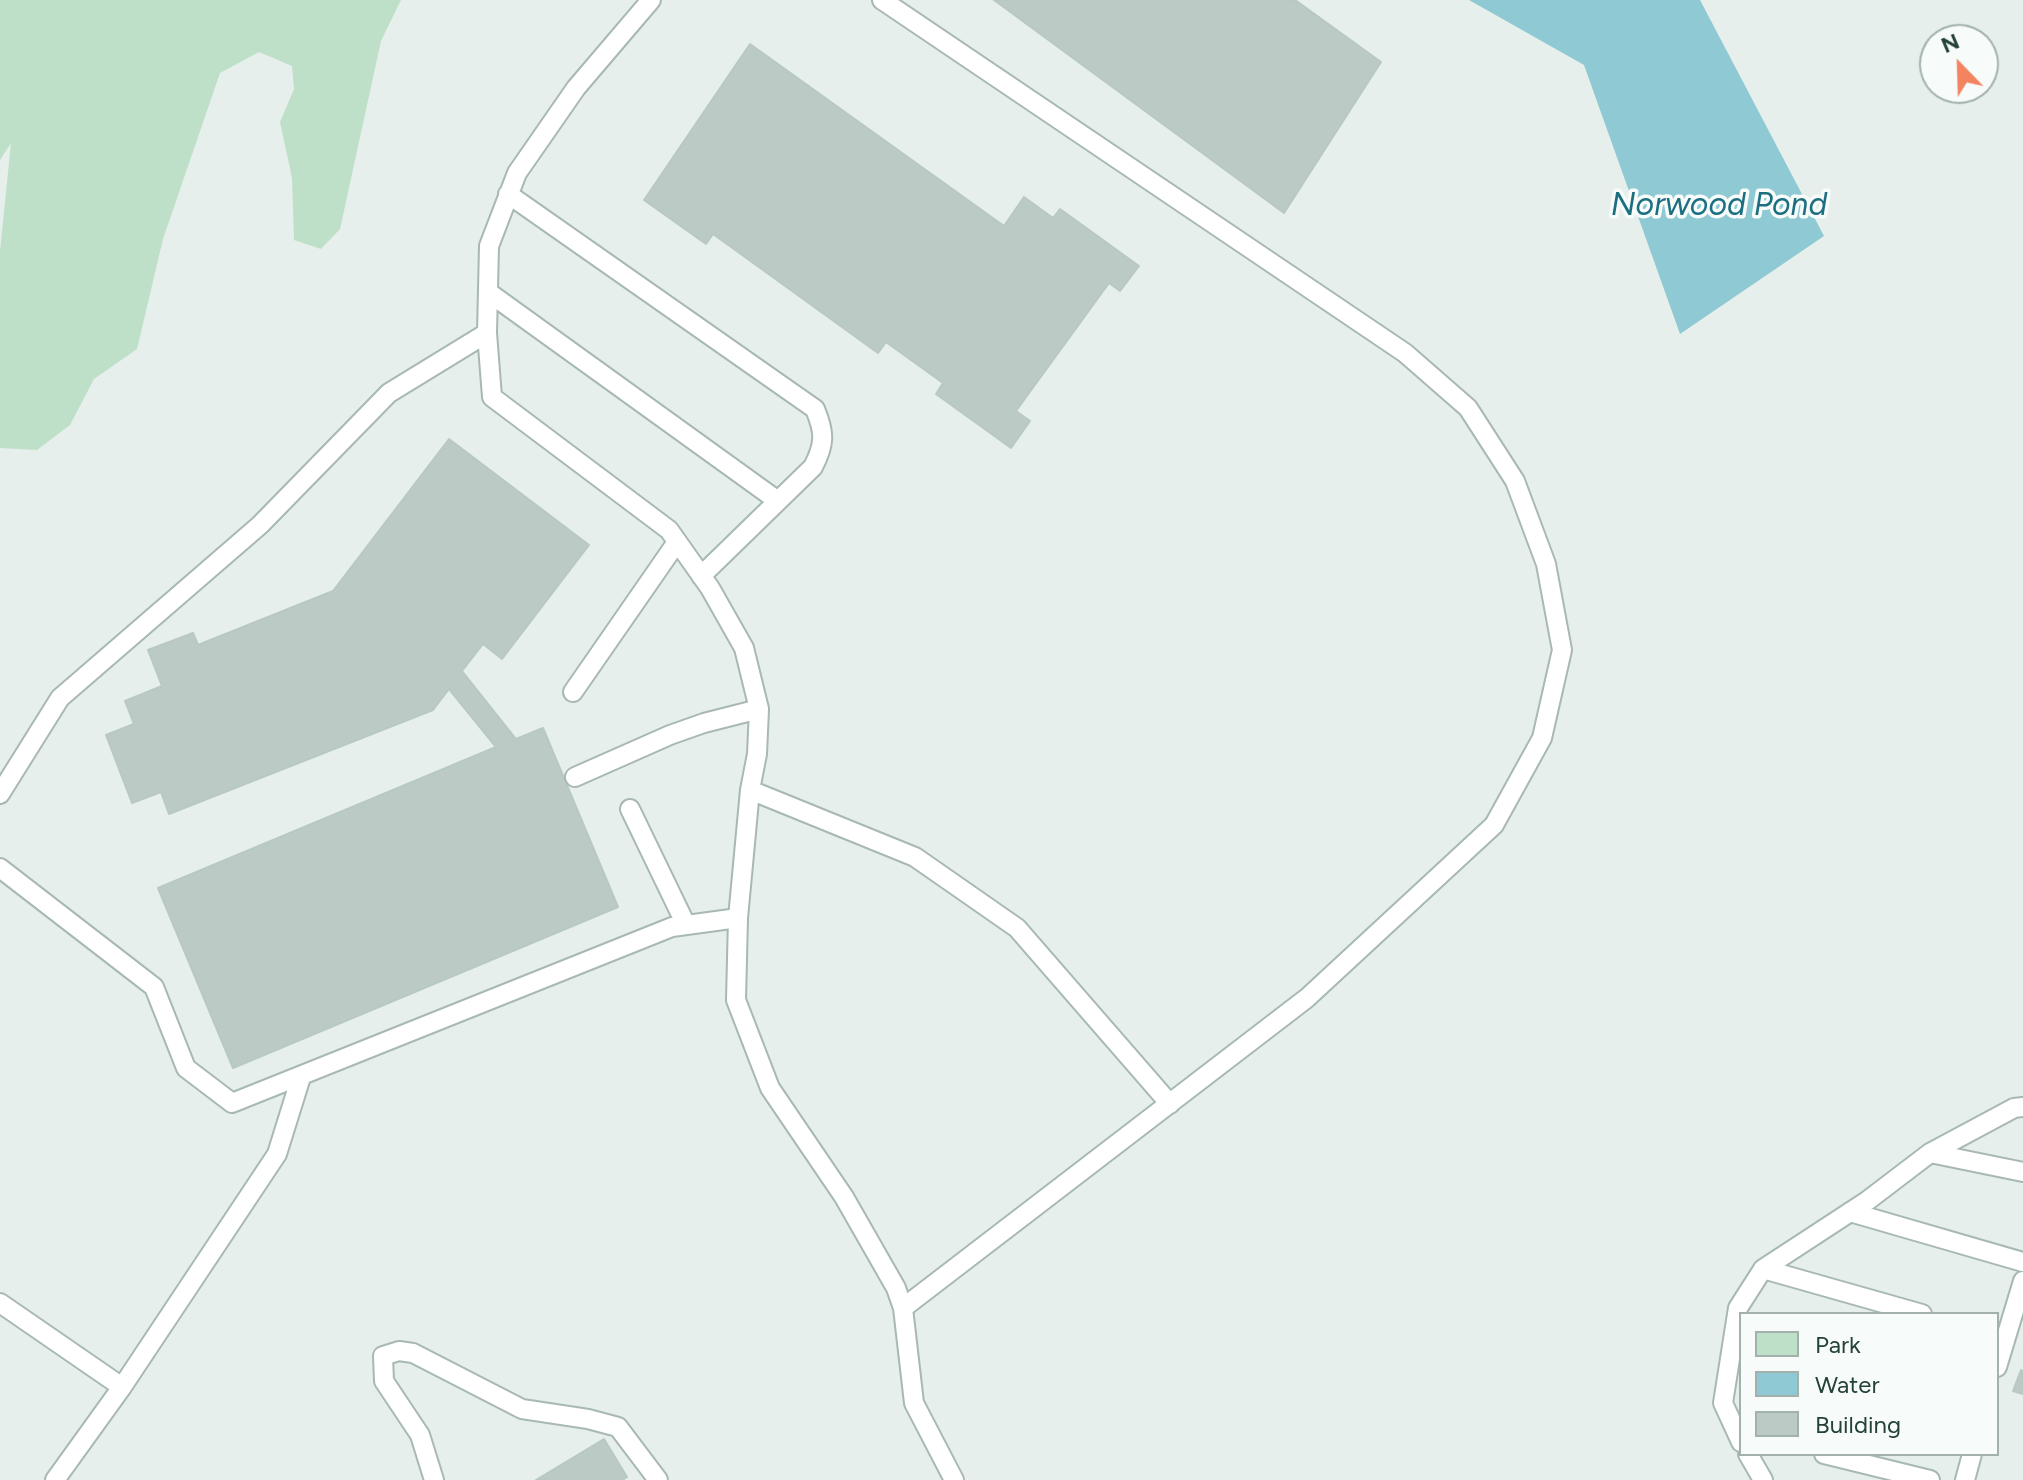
<!DOCTYPE html>
<html>
<head>
<meta charset="utf-8">
<style>
	body { margin:0 }
	#map { position:relative; width:2023px; height:1480px; overflow:hidden; background:#e6efeb; font-family:Figtree,sans-serif }
	canvas { display:block }
	.legend { position:absolute; left:1739px; top:1312px; width:260px; height:144px; box-sizing:border-box; background:#f7fbf9; border:2px solid #a3b1ad; margin:0; padding:10px 14px; list-style:none; font-size:24px; color:#24423a }
	.legend li { display:flex; align-items:center; gap:16px; height:40px }
	.legend b { width:40px; border:2px solid #a3b1ad }
	.north { position:absolute; left:1919px; top:24px; width:80px; height:80px; box-sizing:border-box; background:#f7fbf9; border:2px solid #a3b1ad; border-radius:50%; rotate:337deg; font-size:22px; font-weight:700; line-height:32px; text-align:center; color:#24423a }
	.north::after { content:''; display:block; margin:auto; width:28px; height:36px; background:#f4845f; clip-path:polygon(50% 0,100% 100%,50% 72%,0 100%) }
</style>
</head>
<body>
<div id="map">
<canvas width="2023" height="1480"></canvas>
<ul class="legend">
<li><b style="height:22px;background:#bfe0c8"></b>Park</li>
<li><b style="height:22px;background:#8ec9d4"></b>Water</li>
<li><b style="height:22px;background:#bbcac4"></b>Building</li>
</ul>
<div class="north">N</div>
</div>
<script>
const ctx = document.querySelector('canvas').getContext('2d');
ctx.lineJoin = 'round';
function fill(path, color) {
  ctx.fillStyle = color;
  ctx.fill(path, 'evenodd');
}
function stroke(path, color, width, dash) {
  ctx.strokeStyle = color;
  ctx.lineWidth = width;
  ctx.lineCap = dash ? 'butt' : 'round';
  ctx.setLineDash(dash || []);
  ctx.stroke(path);
}
function write(font, color, halo, rows, align = 'center') {
  ctx.font = font + ' Figtree,sans-serif';
  ctx.lineWidth = 7;
  ctx.setLineDash([]);
  ctx.textBaseline = 'middle';
  ctx.strokeStyle = halo;
  ctx.fillStyle = color;
  for (const [text, x, y, turn = 0] of rows) {
    ctx.save();
    ctx.translate(x, y);
    ctx.rotate((+turn || 0) * Math.PI / 180);
    ctx.textAlign = isNaN(turn) ? turn : align;
    if (halo) ctx.strokeText(text, 0, 0);
    ctx.fillText(text, 0, 0);
    ctx.restore();
  }
}
fill(new Path2D(`
	M0,0h401l-20,41 -41,188 -19,20 -27,-9 -2,-62 -12,-56 14,-33 -2,-23 -33,-14 -39,21 -57,166 -26,110 -43,30 -24,46 -33,25 -37,-2v-197l11,-108 -11,17z`), '#bfe0c8');
fill(new Path2D(`
	M1469,0h231l124,236 -144,98 -96,-269z`), '#8ec9d4');
const building = new Path2D(`
	M994,0h301l86,62 -97,151z
	M750,44l254,182 20,-29 29,21 7,-9 79,57 -19,25 -11,-8 -93,128 14,10 -19,27 -75,-54 7,-11 -57,-41 -8,11 -165,-119 -7,10 -62,-44z
	M449,439l140,106 -87,114 -19,-15 -21,27 54,68 27,-11 75,179 -385,161 -75,-180 338,-141 -47,-58 -16,21 -264,104 -8,-22 -29,11 -26,-68 28,-11 -9,-23 37,-15 -14,-36 45,-17 5,12 135,-54z
	M2021,1370l2,1v23l-10,-3z
	M604,1439l23,38 -5,3h-86z`);
fill(building, '#bbcac4');
stroke(building, '#b8c9c2', 2);
const service = new Path2D(`
	M651,0l-75,88 -59,85 -28,73 -2,87 5,64 177,133 41,58 34,60 15,61 -2,45 -7,36 -12,128 -2,82 34,88 74,109 52,91 7,20 11,95 40,77
	M882,0l523,353 63,55 47,73 31,83 16,86 -20,88 -48,87 -187,173 -404,310
	M508,194l307,215c10,24 10,35 -2,58l-112,109
	M488,292l290,209
	M573,692l104,-150
	M575,777l95,-42 34,-12 55,-14
	M750,790l165,67 102,71 153,176
	M0,794l60,-96 200,-173 129,-132 98,-60
	M630,809l56,116
	M0,868l154,119 32,81 46,35 440,-176 66,-9
	M1930,1153l93,19
	M1850,1212l173,50
	M1763,1269l159,45
	M0,1303l122,84
	M1997,1367l26,-86
	M1741,1442l-18,-39 15,-95 25,-39 104,-68 63,-48 84,-45 9,-1
	M1748,1454l15,26
	M1824,1454l106,26
	M55,1480l67,-93 155,-233 24,-77
	M434,1480l-14,-45 -36,-54 -1,-25 16,-5 14,2 109,56 66,10 30,8 40,53
	M1965,1480l7,-26`);
stroke(service, '#a8b8b2', 22);
stroke(service, '#fff', 18);
write('italic 32px', '#1c6f80', '#f7fbf9', [
	["Norwood Pond",1719,206]
]);
</script>
</body>
</html>
